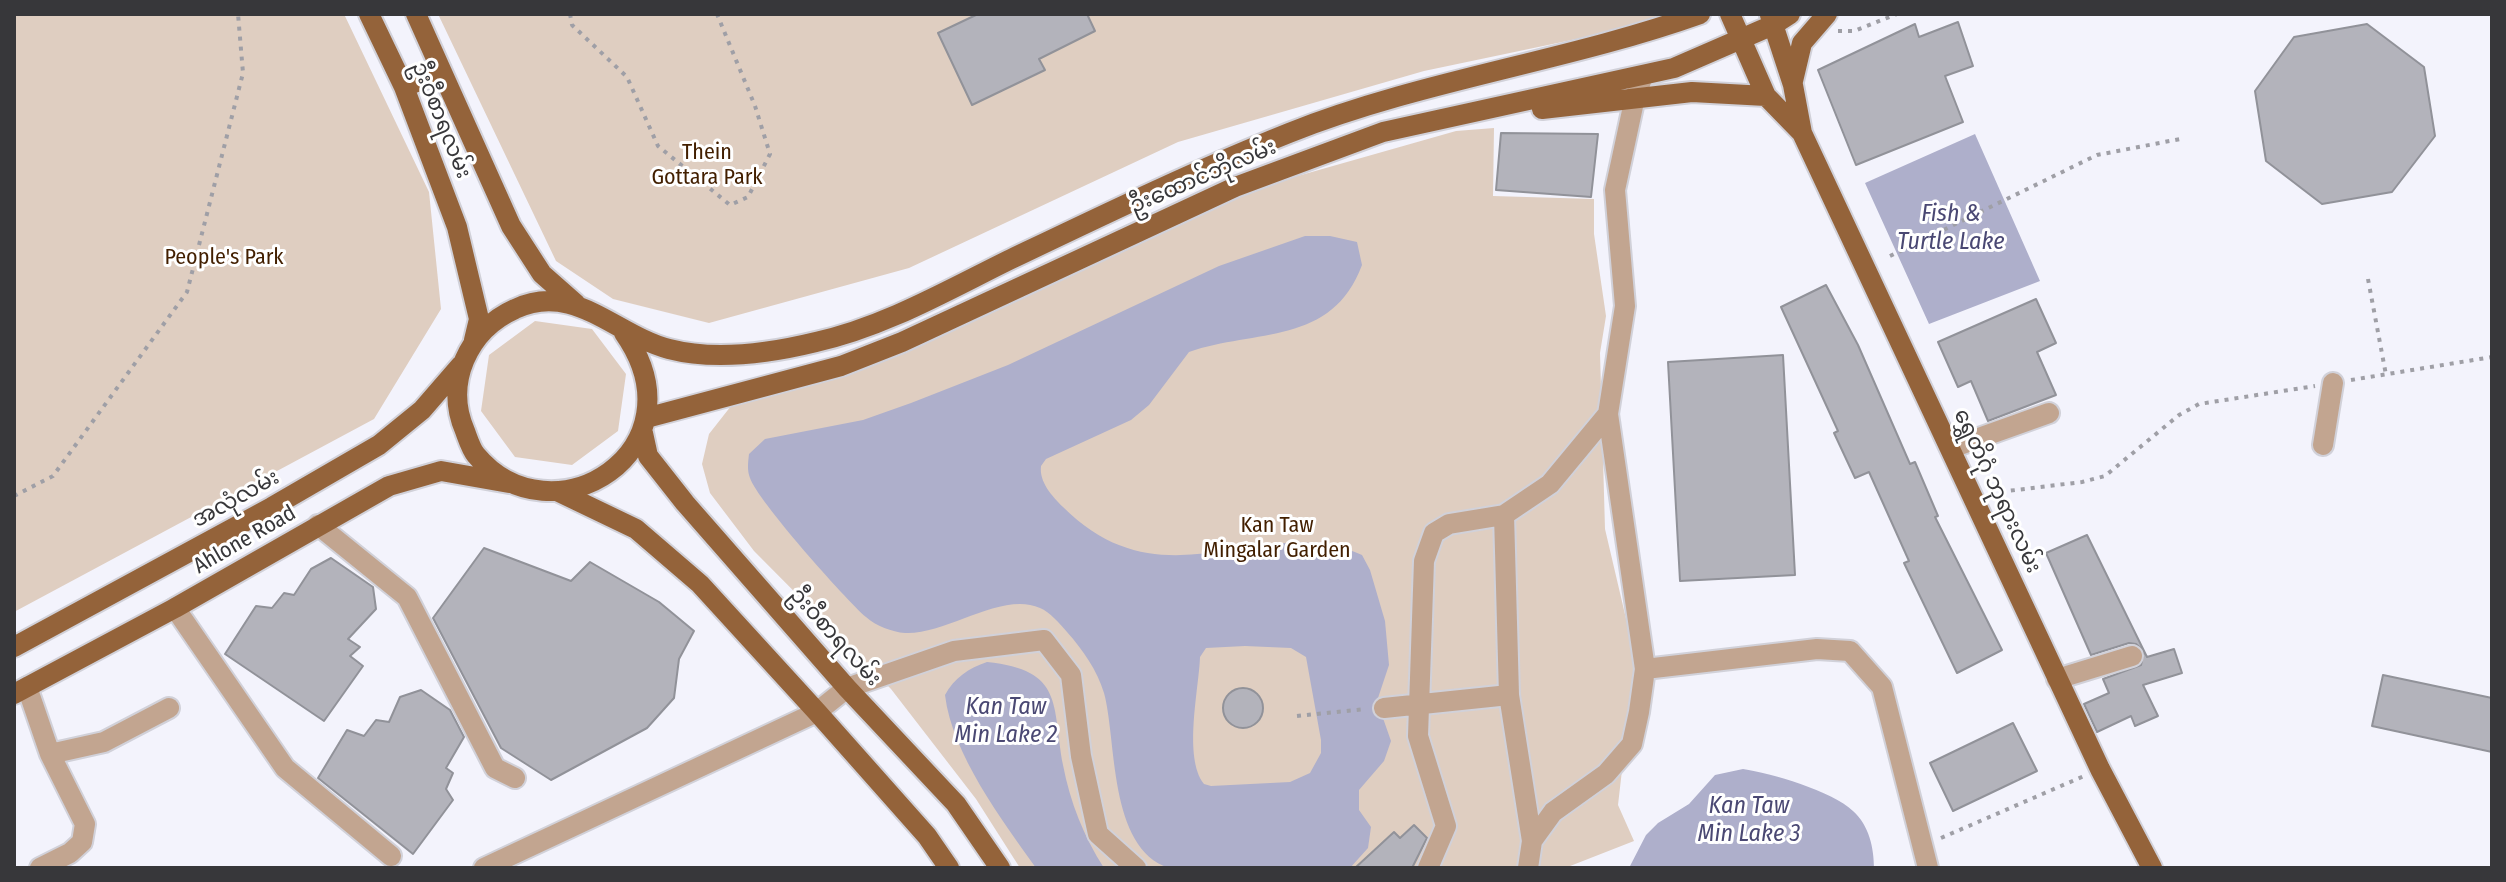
<!DOCTYPE html>
<html>
<head>
<meta charset="utf-8">
<style>
	body { margin:0 }
	#map { position:relative; width:2506px; height:882px; overflow:hidden; background:#f3f3fc; font-family:"Fira Sans Condensed",sans-serif }
	canvas { display:block }
	.frame { position:absolute; inset:0; border:16px solid #37373a; pointer-events:none }
</style>
</head>
<body>
<div id="map">
<canvas width="2506" height="882"></canvas>
<div class="frame"></div>
</div>
<script>
const ctx = document.querySelector('canvas').getContext('2d');
ctx.lineJoin = 'round';
function fill(path, color) {
  ctx.fillStyle = color;
  ctx.fill(path, 'evenodd');
}
function stroke(path, color, width, dash) {
  ctx.strokeStyle = color;
  ctx.lineWidth = width;
  ctx.lineCap = dash ? 'butt' : 'round';
  ctx.setLineDash(dash || []);
  ctx.stroke(path);
}
function write(font, color, halo, rows, align = 'center') {
  ctx.font = font + ' "Fira Sans Condensed","Noto Sans Myanmar",sans-serif';
  ctx.lineWidth = 6;
  ctx.setLineDash([]);
  ctx.textBaseline = 'middle';
  ctx.strokeStyle = halo;
  ctx.fillStyle = color;
  for (const [text, x, y, turn = 0] of rows) {
    ctx.save();
    ctx.translate(x, y);
    ctx.rotate((+turn || 0) * Math.PI / 180);
    ctx.textAlign = isNaN(turn) ? turn : align;
    if (halo) ctx.strokeText(text, 0, 0);
    ctx.fillText(text, 0, 0);
    ctx.restore();
  }
}
fill(new Path2D(`
	M14,14h330l85,178 12,117 -67,110 -360,193z
	M438,14h1220l-10,10 -224,47 -246,71 -269,126 -200,55 -96,-24 -57,-38z
	M1494,128l-1,68 101,3v35l12,82 -6,37 5,176 30,128 -17,148 16,36 -69,27h-545l-44,-69 -85,-110 -137,-138 -44,-58 -8,-29 7,-30 22,-28 135,-38 386,-179 204,-58z
	M535,321l57,8 34,45 -8,57 -46,34 -57,-8 -34,-46 8,-56z`), '#dfcec1');
fill(new Path2D(`
	M1975,134l65,147 -111,43 -64,-141z
	M1305,236h25l27,6 5,23c-30,81 -107,64 -173,87l-40,53 -18,15 -85,39 -5,7c-2,16 11,30 22,41 102,102 199,3 299,48l8,15 15,51 4,44 -12,36 14,40 -7,20 -25,29v20l12,17 -3,21 -18,20c-46,0 -92,0 -139,0 -12,0 -31,3 -42,0 -61,-20 -52,-128 -65,-175 -7,-23 -21,-43 -37,-61 -8,-9 -17,-20 -27,-24 -39,-17 -93,27 -135,25 -13,-1 -29,-7 -39,-16 -20,-17 -109,-117 -116,-139 -3,-8 -2,-15 -1,-24l16,-15 98,-19 48,-17 97,-38 211,-99zM1245,646l46,2 15,9 15,83v13l-11,20 -20,9 -79,4 -7,-2c-21,-27 -5,-95 -4,-127l6,-9z
	M987,662c77,8 65,42 76,103 7,37 21,72 41,103h-68c-34,-48 -84,-114 -91,-173 9,-17 24,-27 42,-33z
	M1743,769c28,4 89,22 110,42 16,14 21,37 21,57h-245l17,-33 12,-12 31,-19 26,-29z`), '#aeafcb');
const building = new Path2D(`
	M978,14h109l8,17 -56,28 6,11 -73,35 -34,-72z
	M1958,22l15,44 -28,10 18,46 -107,43 -38,-95 97,-46 4,13z
	M2367,24l57,43 11,69 -43,56 -70,12 -56,-43 -11,-70 39,-54z
	M1501,133l97,1 -7,63 -95,-7z
	M1826,285l32,60 52,119 5,-2 23,54 -3,1 67,133 -45,23 -53,-110 5,-2 -40,-89 -14,6 -21,-45 4,-2 -57,-124z
	M2036,299l20,44 -19,9 19,43 -68,26 -17,-40 -13,6 -20,-45z
	M1783,355l12,220 -115,6 -12,-219z
	M2087,535l60,122 27,-8 8,24 -39,12 15,31 -23,10 -4,-10 -34,16 -13,-28 25,-11 -6,-14 38,-14 3,-14 -8,-7 -7,-1 -38,12 -45,-102z
	M484,548l87,33 19,-19 69,40 35,29 -15,28 -5,39 -27,30 -96,52 -50,-32 -68,-130z
	M331,558l42,29 3,22 -28,30 12,8 -10,9 13,10 -39,55 -99,-67 31,-48 16,2 12,-15 10,2 17,-26z
	M2383,675l109,23v54l-120,-26z
	M1223 708a20 20 0 1 1 40 0a20 20 0 1 1-40 0Z
	M421,690l29,20 14,27 -18,31 7,5 -7,16 7,11 -40,54 -95,-76 29,-48 17,6 12,-16 13,2 11,-25z
	M2013,723l24,48 -84,40 -23,-48z
	M1414,825l13,13 -15,30h-57l39,-36 6,6z`);
fill(building, '#b3b3bb');
stroke(building, '#919299', 2);
const minor = new Path2D(`
	M2323,445l10,-62
	M1951,448l98,-35
	M1504,515l5,180 23,146
	M318,525l89,72 88,171 20,10
	M175,608l110,160 106,88
	M1645,669l172,-20 33,2 32,36 46,181
	M2057,679l75,-23
	M27,687l23,67 35,70 -3,18 -12,11 -30,15
	M1384,708l125,-13
	M50,754l54,-12 65,-34
	M484,868l333,-156 30,-24 107,-37 90,-11 27,35 10,81 17,78 38,34
	M1428,868l18,-42 -28,-90 6,-175 10,-28 15,-9 55,-9 46,-31 58,-70 17,-108 -10,-116 20,-93 8,-21
	M1528,868l4,-27 21,-29 53,-38 26,-30 7,-32 6,-43 -37,-255`);
const major = new Path2D(`
	M369,14l35,73 53,140 22,92 -5,21
	M416,14l95,212 31,48 34,30
	M1730,14l36,82 36,37
	M1770,15l23,70 9,48 298,636 52,99
	M1793,81l9,-38 25,-29
	M404,87l38,-15
	M1542,109l150,-17 74,4
	M624,333c82,117 -72,213 -148,122 -5,-6 -8,-16 -11,-24 -21,-48 3,-101 50,-122 59,-28 100,26 154,40 46,12 102,4 147,-7 68,-15 132,-52 193,-82 92,-44 185,-89 280,-127 133,-53 276,-71 411,-119
	M646,418l195,-52 61,-24 333,-155 148,-55 291,-64 99,-43 17,-11
	M643,433l5,23 37,47 162,185 109,116 44,64
	M559,492l77,37 64,55 117,128 110,124 22,32
	M14,647l258,-140 107,-62 43,-35 39,-45
	M14,694l161,-86 214,-122 52,-15 68,12`);
stroke(minor, '#d1d1d9', 24);
stroke(major, '#d1d1d9', 24);
stroke(new Path2D(`
	M570,14l2,11 55,52 31,69 72,59 18,-8 22,-43 -15,-48 -38,-92
	M1838,31h16l43,-17
	M1890,256l207,-101 83,-16
	M2368,279l18,96
	M2351,380l141,-23
	M1991,493l91,-11 23,-6 74,-61 20,-11 116,-18
	M14,496l39,-20 134,-184 56,-219 -5,-59
	M1297,716l69,-7
	M1941,838l143,-62`), '#9f9fa6', 4, [4, 6]);
stroke(minor, '#c2a590', 20);
stroke(major, '#94633a', 20);
write('22px', '#37373a', '#fff', [
	["ဦးဝီစာရလမ်း",441,120,68],
	["ဦးထောင်ဘိုလမ်း",1203,177,-23],
	["ရွှေတိဂုံ ဘုရားလမ်း",1997,491,65],
	["အလုံလမ်း",236,499,-29],
	["Ahlone Road",245,540,-30],
	["ဦးဝီစာရလမ်း",835,637,48]
]);
write('22px', '#421f00', '#fff', [
	["Thein",707,153],
	["Gottara Park",707,178],
	["People's Park",224,258],
	["Kan Taw",1277,526],
	["Mingalar Garden",1277,551]
]);
write('italic 24px', '#4a4873', '#fff', [
	["Fish &",1951,214],
	["Turtle Lake",1951,242],
	["Kan Taw",1006,707],
	["Min Lake 2",1006,735],
	["Kan Taw",1749,806],
	["Min Lake 3",1749,834]
]);
</script>
</body>
</html>
